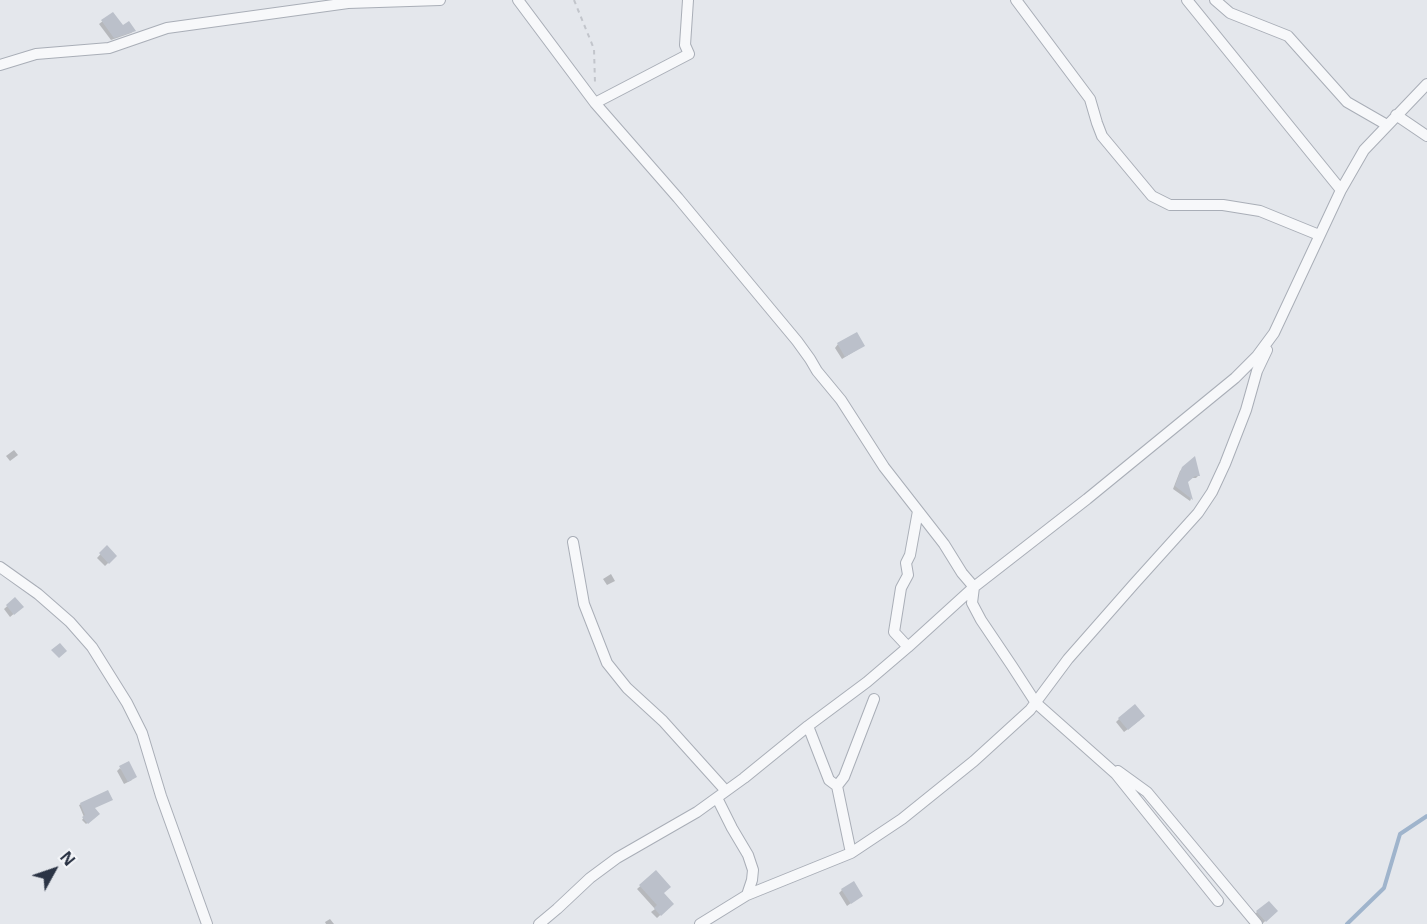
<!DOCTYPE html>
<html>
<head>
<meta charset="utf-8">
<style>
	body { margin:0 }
	#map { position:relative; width:1427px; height:924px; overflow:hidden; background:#e4e7ec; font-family:"Noto Sans",sans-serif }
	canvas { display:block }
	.north { position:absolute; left:24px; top:840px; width:60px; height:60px; -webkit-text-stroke:4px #f4f6f9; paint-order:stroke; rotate:50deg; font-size:16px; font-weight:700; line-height:24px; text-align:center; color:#2b3445 }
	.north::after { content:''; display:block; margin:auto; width:21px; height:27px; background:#2b3445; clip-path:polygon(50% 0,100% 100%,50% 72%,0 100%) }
</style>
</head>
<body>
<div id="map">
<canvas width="1427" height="924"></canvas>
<div class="north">N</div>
</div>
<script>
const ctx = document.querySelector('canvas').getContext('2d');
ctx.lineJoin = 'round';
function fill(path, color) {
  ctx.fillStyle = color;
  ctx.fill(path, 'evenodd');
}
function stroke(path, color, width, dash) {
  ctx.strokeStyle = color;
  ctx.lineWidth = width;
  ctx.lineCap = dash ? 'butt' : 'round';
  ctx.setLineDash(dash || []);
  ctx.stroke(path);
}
fill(new Path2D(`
	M112,14l11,13 11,4 -3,2 -20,7 -12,-16z
	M838,344l25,2 -21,13 -7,-11z
	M14,450l4,5 -8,6 -4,-5z
	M1194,458l4,18 -2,2h-5l-5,4 5,17 -1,2 -17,-12 7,-18z
	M107,547l8,9 -10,10 -8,-8z
	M611,574l4,7 -8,4 -4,-6z
	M15,599l7,8 -12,10 -6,-8z
	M1119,719l21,1 -16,12 -8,-10z
	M120,768l12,12 -8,4 -7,-13z
	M107,792l-14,17 5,5 -12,10 -4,-4 2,-3 -5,-12z
	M656,872l6,21 10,11 -15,14 -6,-6 4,-3 -18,-20z
	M842,890l19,6 -14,10 -8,-13z
	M1276,911l-14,13 -8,-9 3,-3z
	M330,919l4,5h-8l-1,-2z`), '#0003');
stroke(new Path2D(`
	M1347,924l37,-36 16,-54 27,-18`), '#9fb4cc', 4);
fill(new Path2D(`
	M113,12l10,13 6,-4 7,10 -22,7 -13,-18z
	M857,332l8,14 -20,11 -8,-14z
	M1195,456l5,20h-5l-7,6 5,18 -18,-14 7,-19z
	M107,545l10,11 -8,8 -10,-11z
	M15,597l9,10 -10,8 -8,-10z
	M60,643l7,8 -8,7 -8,-8z
	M1135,704l10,12 -17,14 -10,-12z
	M129,761l8,16 -9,5 -9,-16z
	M108,790l5,10 -18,8 5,6 -12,10 -6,-7 3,-2 -5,-12z
	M656,870l15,17 -7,6 10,11 -13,12 -7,-8 3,-3 -18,-20z
	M854,881l9,15 -12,8 -10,-15z
	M1269,901l9,10 -12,11 -10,-11z`), '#bbc0ca');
const minor = new Path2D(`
	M518,0l77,103 83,95 119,143 13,18 7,12 24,29 43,67 60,77 18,29 12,14 -2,16 9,17 31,46 24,37 80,71 102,127
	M1016,0l74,99 7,24 5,13 50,60 18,9h53l37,6 59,24
	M1187,0l154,190
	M1215,0l15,13 58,23 59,66 40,23
	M0,65l36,-11 73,-6 58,-20 181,-25 92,-3
	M595,103l94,-49 -4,-9 3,-45
	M1396,115l31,21
	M573,542l11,62 23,59 20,25 36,33 63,70
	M0,567l38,27 32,28 22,25 35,56 15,30 19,63 46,128
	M908,647l-14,-15 7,-44 7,-13 -2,-12 4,-8 8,-44
	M808,726l21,54 8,6 14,67
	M1118,771l29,21 110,132
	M837,786l7,-9 30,-78
	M717,798l15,30 16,27 5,15 -1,10 -5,15
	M539,924l18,-15 33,-31 27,-20 80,-46 47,-34 64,-52 59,-44 41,-35 66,-60 113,-88 148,-121 22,-22 17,-23 67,-143 23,-40 63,-66
	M700,924l47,-29 104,-42 51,-34 72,-58 56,-51 38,-51 66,-75 64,-71 14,-21 13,-28 21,-54 11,-39 10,-21`);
stroke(minor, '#a9aeb7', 12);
stroke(new Path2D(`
	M574,0l20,49 1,34`), '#c2c5cb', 2, [4.5, 4.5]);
stroke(minor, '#f7f8fa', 10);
</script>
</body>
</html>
